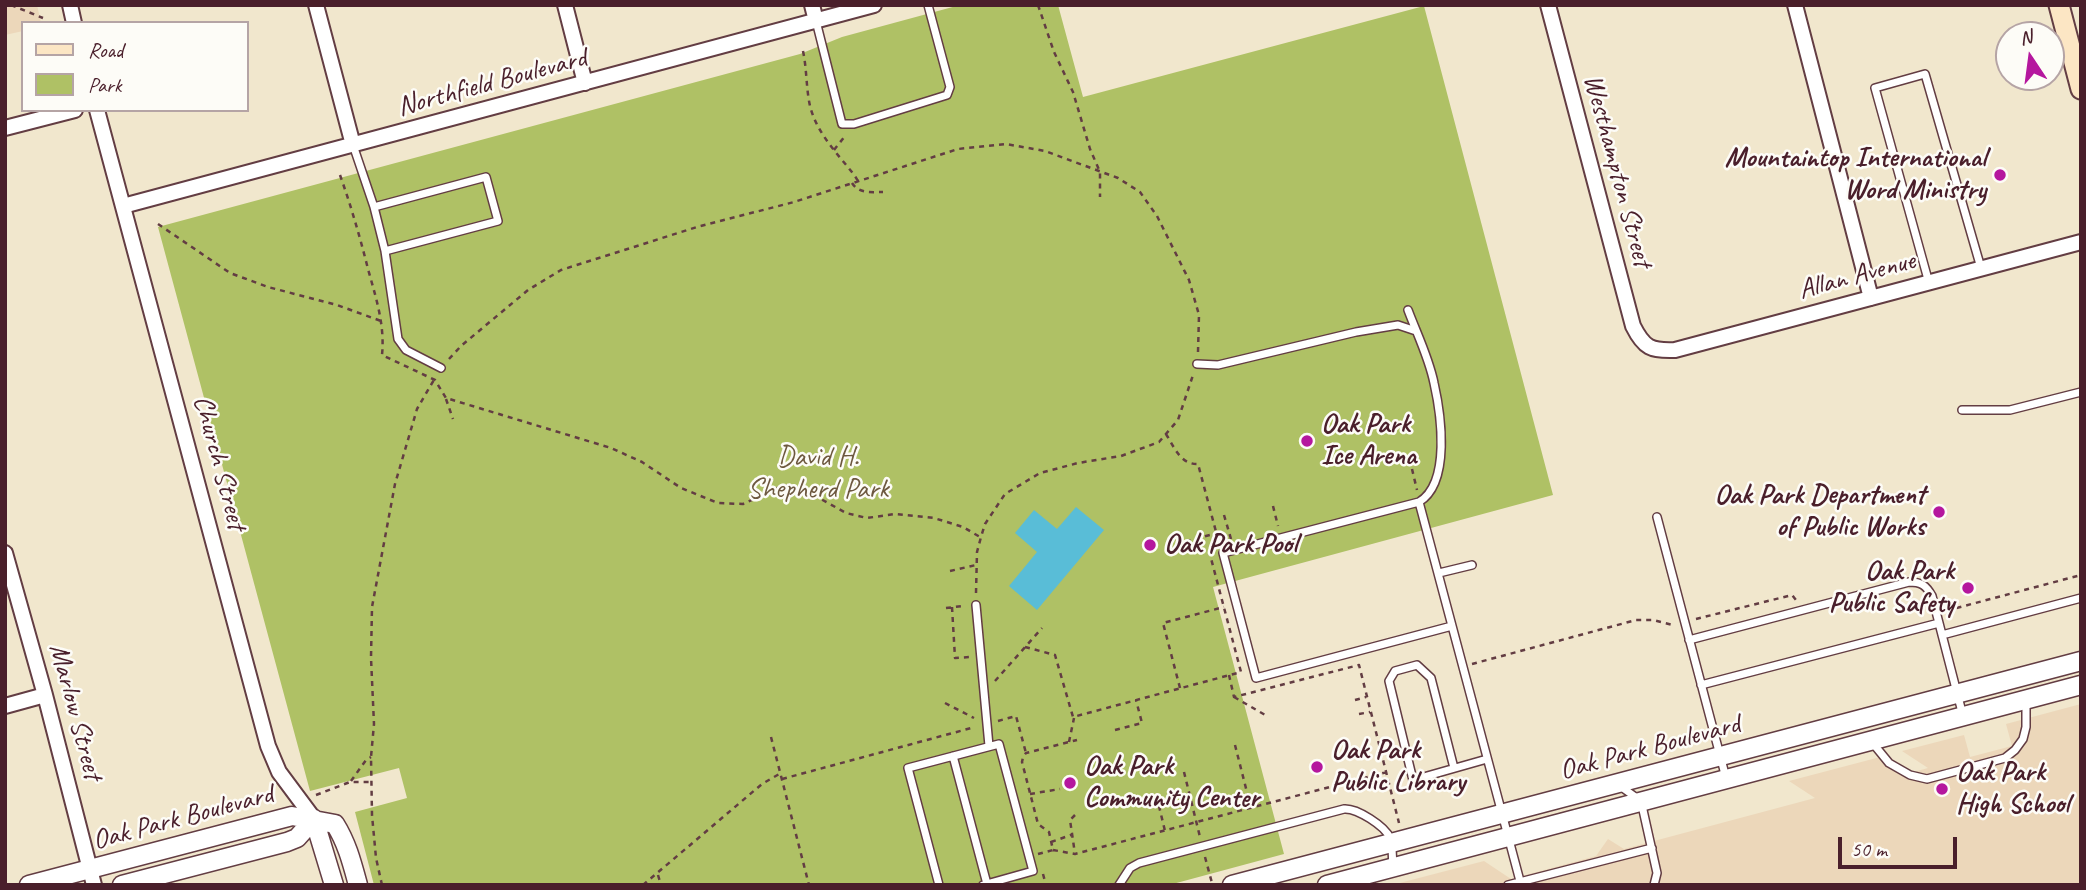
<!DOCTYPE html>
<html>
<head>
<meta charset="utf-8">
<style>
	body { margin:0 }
	#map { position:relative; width:2086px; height:890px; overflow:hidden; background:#f1e7cd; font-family:Caveat,sans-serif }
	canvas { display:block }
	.frame { position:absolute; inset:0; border:7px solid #4a1f2b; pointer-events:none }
	.legend { position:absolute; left:21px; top:21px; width:228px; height:91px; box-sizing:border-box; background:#fdfcf7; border:2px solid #b5a4a5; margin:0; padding:9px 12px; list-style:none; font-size:21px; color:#4a1f2b }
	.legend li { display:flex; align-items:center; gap:14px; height:35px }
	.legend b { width:35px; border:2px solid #b5a4a5 }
	.north { position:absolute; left:1995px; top:21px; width:70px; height:70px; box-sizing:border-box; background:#fdfcf7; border:2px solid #b5a4a5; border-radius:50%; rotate:347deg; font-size:19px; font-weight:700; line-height:28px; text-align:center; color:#4a1f2b }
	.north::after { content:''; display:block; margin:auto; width:24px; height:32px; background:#b5179e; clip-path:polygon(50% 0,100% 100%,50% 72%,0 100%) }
	.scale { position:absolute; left:1838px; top:837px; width:119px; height:32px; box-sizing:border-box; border:4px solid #4a1f2b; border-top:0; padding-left:9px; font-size:21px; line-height:24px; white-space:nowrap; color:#4a1f2b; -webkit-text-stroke:5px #fdfcf7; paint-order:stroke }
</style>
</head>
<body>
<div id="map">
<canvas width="2086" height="890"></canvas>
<div class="frame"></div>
<ul class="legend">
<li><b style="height:9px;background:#fce6c4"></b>Road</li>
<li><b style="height:19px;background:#afc165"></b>Park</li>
</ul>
<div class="north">N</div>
<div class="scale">50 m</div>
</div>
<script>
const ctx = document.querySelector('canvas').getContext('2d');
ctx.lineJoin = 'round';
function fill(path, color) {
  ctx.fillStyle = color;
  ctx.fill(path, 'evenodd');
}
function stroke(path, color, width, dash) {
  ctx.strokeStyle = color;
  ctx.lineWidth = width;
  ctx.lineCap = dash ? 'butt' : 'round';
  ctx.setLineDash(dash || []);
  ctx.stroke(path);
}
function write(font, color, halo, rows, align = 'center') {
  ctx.font = font + ' Caveat,sans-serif';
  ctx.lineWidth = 5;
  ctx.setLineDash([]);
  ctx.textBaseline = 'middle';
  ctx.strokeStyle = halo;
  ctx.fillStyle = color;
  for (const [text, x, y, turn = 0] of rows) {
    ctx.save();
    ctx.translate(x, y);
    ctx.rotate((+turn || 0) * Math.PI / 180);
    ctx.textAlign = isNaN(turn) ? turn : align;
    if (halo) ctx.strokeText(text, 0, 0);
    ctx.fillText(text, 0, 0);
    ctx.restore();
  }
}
fill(new Path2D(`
	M5,5h32l4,18h-18v8l-18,4z
	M2081,704v181h-689l92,-24 27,18 85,-23 12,-17 16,10 191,-51 -26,-17 95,-25 26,17 18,-5 -26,-17 62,-16 6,22 42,-11 -6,-22z`), '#ecd7ba');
fill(new Path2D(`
	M960,5h98l25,92 341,-91 129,489 -340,92 71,267 -115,31h-795l-19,-73 52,-14 -8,-30 -89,23 -152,-564 642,-173 42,-17z`), '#afc165');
fill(new Path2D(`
	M1076,507l28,23 -67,80 -28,-24 28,-34 -22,-19 19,-23 23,19z`), '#59bdd7');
const service = new Path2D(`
	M816,21l26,103h12l93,-29 3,-8 -22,-82
	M353,145l21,62 112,-30 12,44 -113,30 -11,-44
	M385,251l13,88 8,11 35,18
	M1929,283l-54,-195 50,-14 56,194
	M1408,310c9,24 21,48 26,73 7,31 17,100 -15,119
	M1197,364l21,1 138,-33 42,-7 18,6
	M1962,410h48l71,-18
	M1657,517l69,261
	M1439,573l33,-8
	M976,605l13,141
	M1452,626l-196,52 -33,-125 196,-51 101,379
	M1942,635l139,-37
	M1689,640l220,-58c12,0 17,3 23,14l31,120
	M1701,685l238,-62
	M1871,741l18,22 21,12 17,4 78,-21 10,-8 8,-11 3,-12v-26
	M953,756l34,128
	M1454,768l-23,-90 -14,-13 -22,6 -6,10 24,99 74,-21
	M1620,786l21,15 16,72 -3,12
	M939,885l-31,-117 91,-24 34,127 -50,14
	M1119,885l11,-17 9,-5 205,-54c13,-1 41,17 46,29 3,9 2,19 3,28
	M1508,885l144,-37`);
const minor = new Path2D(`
	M70,5l4,18
	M316,5l37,140
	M565,5l20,78
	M812,5l4,16
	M1548,5l85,321c11,22 18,25 42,24l406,-108
	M1795,5l76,293
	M97,110l171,636 11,26 35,47
	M5,128l70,-18
	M123,206l751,-201
	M5,553l40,142 49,190
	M5,706l40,-11`);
const tertiary = new Path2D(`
	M314,819l20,66
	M29,885l263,-69 43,8c12,19 17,39 23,61
	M122,885l165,-43 10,-4 17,-19
	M1232,885l849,-224
	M1327,885l754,-200`);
const secondary = new Path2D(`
	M2059,5l22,84`);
stroke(service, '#633d43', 10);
stroke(minor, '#633d43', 18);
stroke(tertiary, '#633d43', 21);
stroke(secondary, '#633d43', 23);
stroke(new Path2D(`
	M11,5l32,13
	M1038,5l16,47 19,40 17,57 10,23v25
	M803,51c4,19 3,37 7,55 7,28 28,48 45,70l3,5
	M834,150l11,-14
	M340,175c11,31 20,62 28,94 8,29 17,56 14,86l53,25 11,18 165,50 31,14 39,26 37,15 25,1 41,-19 26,8 36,20 21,5 28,-4 39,4 29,9 17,10
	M852,183c7,11 19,9 31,9
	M158,224l72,49 38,14 69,18 44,16
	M449,359l12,-13 67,-56 33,-20 136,-43 97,-25 164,-53 48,-5 39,7 73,27 22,14 17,24 32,64 10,35 -1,37
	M446,399l7,20
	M1166,434c8,13 15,31 32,30l21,79
	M1412,469l5,21
	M1273,506l5,20
	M1224,515l7,24
	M1176,544l41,-11
	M950,571l26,-6
	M976,593l1,-41 4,-15 4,-13 20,-30 35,-21 38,-10 43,-7 38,-14 19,-22 15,-45
	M952,607l3,51 15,-1
	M946,608l17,-2
	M1948,608l1,2 132,-35
	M1696,619l96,-24 4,5
	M1025,647l30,8 18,62 168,-45 -33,-125 6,-1
	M1472,664l164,-44h17l20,5
	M1229,675l5,22 125,-32 40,158
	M995,681l47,-53
	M1180,688l-17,-65 61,-16
	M1234,697l33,19
	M1355,700l11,-3
	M945,703l29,15
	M1359,714l11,-2
	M998,721l18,-5 10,37
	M1115,730l27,-7 -6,-23
	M771,737l38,148
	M1069,742l5,-24
	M1235,745l16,63
	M1184,772l16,65
	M782,779l193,-52
	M351,781l15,-21 5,-3
	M1030,794l30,-5
	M316,795l34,-13h22
	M1144,798l9,-1 5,5 7,29
	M1075,815l-5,5 5,34
	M1051,842l20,-7
	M1053,850l22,4 312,-82
	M1038,854l15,-4 -4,-18 -11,-8 -16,-62 1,-5 3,-4 51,-13
	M1205,857l7,26
	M1043,874l3,11
	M658,875l3,10
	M382,885l-6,-27 -4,-43 -1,-58 3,-33 -3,-66 1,-51 23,-123 22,-75 18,-31
	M643,885l119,-101 19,-11`), '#633d43', 2.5, [5, 5]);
stroke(service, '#fff', 7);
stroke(minor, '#fff', 14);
stroke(tertiary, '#fff', 18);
stroke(secondary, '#fce6c4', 19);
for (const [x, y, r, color] of [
	[2000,175,7,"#b5179e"],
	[1307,441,7,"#b5179e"],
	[1939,512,7,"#b5179e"],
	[1150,545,7,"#b5179e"],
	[1968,588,7,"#b5179e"],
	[1317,767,7,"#b5179e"],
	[1070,783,7,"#b5179e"],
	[1942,789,7,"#b5179e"]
]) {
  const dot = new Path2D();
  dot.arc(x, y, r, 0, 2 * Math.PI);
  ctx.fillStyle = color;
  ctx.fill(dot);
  stroke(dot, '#fdfcf7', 2.5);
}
write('28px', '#4a1f2b', '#fdfcf7', [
	["Northfield Boulevard",492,83,-15],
	["Westhampton Street",1617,171,75],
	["Allan Avenue",1857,276,-15],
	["Church Street",219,463,75],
	["Marlow Street",75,712,75],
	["Oak Park Boulevard",1650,748,-15],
	["Oak Park Boulevard",183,818,-15]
]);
write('bold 28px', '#4a1f2b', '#fdfcf7', [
	["Mountaintop International",1986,159,"right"],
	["Word Ministry",1986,191,"right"],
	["Oak Park",1321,425],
	["Ice Arena",1321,457],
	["Oak Park Department",1925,496,"right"],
	["of Public Works",1925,528,"right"],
	["Oak Park Pool",1164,545],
	["Oak Park",1954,572,"right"],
	["Public Safety",1954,604,"right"],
	["Oak Park",1331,751],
	["Public Library",1331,783],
	["Oak Park",1084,767],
	["Community Center",1084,799],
	["Oak Park",1956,773],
	["High School",1956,805]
], 'left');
write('28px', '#6d583f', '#fdfcf7', [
	["David H.",818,458],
	["Shepherd Park",818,490]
]);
</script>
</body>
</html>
